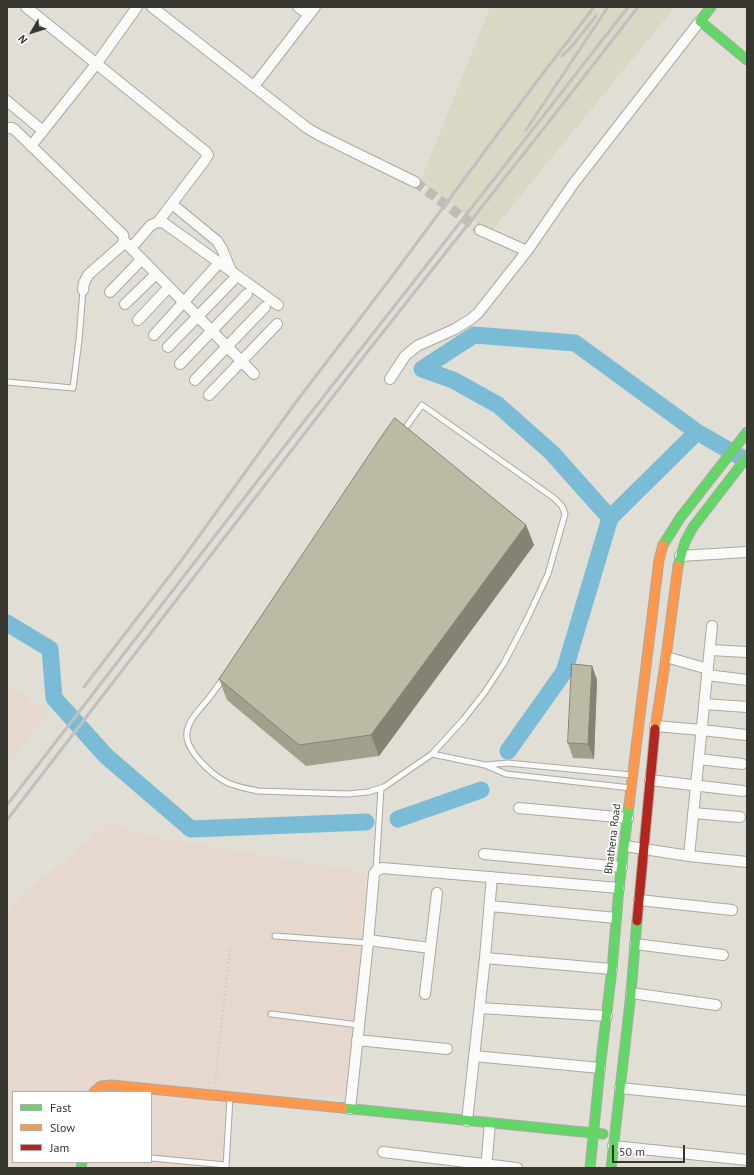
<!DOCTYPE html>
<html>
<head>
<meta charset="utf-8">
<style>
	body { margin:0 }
	#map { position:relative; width:754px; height:1175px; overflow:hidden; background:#e0ded5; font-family:"PT Sans",sans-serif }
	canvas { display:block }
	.frame { position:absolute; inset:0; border:8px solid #36352e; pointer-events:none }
	.legend { position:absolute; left:12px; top:1091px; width:140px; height:72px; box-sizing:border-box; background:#fff; border:1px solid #afaeab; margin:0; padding:5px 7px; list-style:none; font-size:12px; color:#36352e }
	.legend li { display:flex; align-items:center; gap:8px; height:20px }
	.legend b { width:20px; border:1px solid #afaeab }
	.north { position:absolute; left:12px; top:12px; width:40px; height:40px; -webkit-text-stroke:3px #fff; paint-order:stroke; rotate:231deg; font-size:11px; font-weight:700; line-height:16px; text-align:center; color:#36352e }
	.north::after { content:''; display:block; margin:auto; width:14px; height:18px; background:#36352e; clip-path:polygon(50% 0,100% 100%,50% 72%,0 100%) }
	.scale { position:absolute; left:612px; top:1145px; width:73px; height:18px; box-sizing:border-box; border:2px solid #36352e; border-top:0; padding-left:5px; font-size:12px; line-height:14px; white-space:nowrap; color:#36352e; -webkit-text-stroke:3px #fff; paint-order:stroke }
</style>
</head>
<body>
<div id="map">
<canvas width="754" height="1175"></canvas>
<div class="frame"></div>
<ul class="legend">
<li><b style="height:5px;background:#63d668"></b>Fast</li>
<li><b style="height:5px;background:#ff974d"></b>Slow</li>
<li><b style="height:5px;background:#b3261e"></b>Jam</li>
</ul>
<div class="north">N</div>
<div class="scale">50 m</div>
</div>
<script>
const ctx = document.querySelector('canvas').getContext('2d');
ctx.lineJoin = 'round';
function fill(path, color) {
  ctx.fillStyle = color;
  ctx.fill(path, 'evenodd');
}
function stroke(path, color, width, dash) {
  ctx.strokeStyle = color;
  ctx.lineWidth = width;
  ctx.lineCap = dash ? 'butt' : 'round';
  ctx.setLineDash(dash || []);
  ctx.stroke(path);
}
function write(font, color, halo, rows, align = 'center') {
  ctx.font = font + ' "PT Sans",sans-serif';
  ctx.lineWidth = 3.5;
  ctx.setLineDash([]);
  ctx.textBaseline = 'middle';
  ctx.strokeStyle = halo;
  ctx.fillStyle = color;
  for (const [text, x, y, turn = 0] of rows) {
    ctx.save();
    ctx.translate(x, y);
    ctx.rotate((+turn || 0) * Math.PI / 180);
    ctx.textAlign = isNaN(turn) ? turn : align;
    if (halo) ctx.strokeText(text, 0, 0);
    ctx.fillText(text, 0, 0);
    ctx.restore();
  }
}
fill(new Path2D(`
	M7,684l41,29 -41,51z
	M110,823l39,13 216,37 -10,222 -122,2 -7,71h-219v-258l14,-14zM13,1092h138v70h-138z`), '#e6d7cf');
fill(new Path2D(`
	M490,7h185l-184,225 -71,-50z`), '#dad7c5');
stroke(new Path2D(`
	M610,518l87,-86
	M7,623l43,26 4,49 52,58 85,73 175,-7
	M508,751l56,-79 46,-154 -58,-65 -54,-48 -45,-25 -31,-11 52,-34 101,8 122,89 47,27
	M398,819l83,-29`), '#7abbd6', 17);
stroke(new Path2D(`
	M415,182l65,48`), '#bebcb4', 10, [10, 5]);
const lane = new Path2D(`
	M7,382l66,6 6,-48 4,-50
	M422,405l132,93 8,8 3,8 -17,60 -21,45 -23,44 -19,29 -22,28 -31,34 -48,33 -16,5 -20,2 -90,-3c-10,-2 -20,-4 -30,-8 -15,-7 -44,-33 -41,-51 2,-13 14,-24 22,-34z
	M432,754l53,11 21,9 125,14
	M486,765l22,-2 123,12
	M376,871l5,-83
	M275,936l93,7
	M271,1014l88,11
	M151,1158l75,7
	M226,1167l4,-70`);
const street = new Path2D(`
	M26,7l180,145 2,3 -3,5 -47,62
	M152,7l155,121 12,7 96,47
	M298,7l11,8
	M254,86l61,-79
	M7,101l36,30
	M7,128h5l3,2 108,105 1,6 130,133
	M31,146l66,-83 40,-56
	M172,204l45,37 5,8 9,22
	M480,230l47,21
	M131,248l20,-23 7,-3 6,1 114,82
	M83,290l1,-7 4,-8 34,-30 2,-4
	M110,292l32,-33
	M125,304l31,-30
	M138,320l31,-33
	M154,335l65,-72
	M168,347l69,-71
	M180,364l67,-70
	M390,379l15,-23 12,-10 38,-17 16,-10 7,-6 49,-62 47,-68 126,-162
	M195,380l70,-73
	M209,395l68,-71
	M680,556l67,-4
	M710,650l37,2
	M666,657l42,12
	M707,675l40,5
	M704,704l43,3
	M655,726l47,4 44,5
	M699,759l43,5
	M650,780l93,11
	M519,808l109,10
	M693,813l47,4
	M625,846l64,10 58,6
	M484,854l138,13
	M689,856l23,-230
	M639,900l93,10
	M490,906l126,12
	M368,940l62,8
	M635,944l88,11
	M485,958l127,11
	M631,993l85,12
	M425,994l12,-101
	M480,1008l127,8
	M357,1040l90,9
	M474,1056l126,12
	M620,1088l127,13
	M350,1109l18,-166 6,-69 2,-3 6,-3 237,20
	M467,1121l18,-163 7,-81
	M613,1146l134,14
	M383,1152l134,16
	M486,1168l4,-45`);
const fast = new Path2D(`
	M711,7l-11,14 47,39
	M663,545l17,-27 67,-86
	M678,566l7,-24 8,-15 54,-70
	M343,1108l260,26
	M81,1168l1,-6
	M590,1168l10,-100 12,-99 7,-81 10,-83
	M611,1168l20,-175 6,-72`);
const slow = new Path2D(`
	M655,729l11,-72 12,-91
	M629,805l30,-245 4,-15
	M94,1092l7,-6 10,-1 232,23`);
const jam = new Path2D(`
	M637,921l18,-192`);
stroke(lane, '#aaa9a1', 7);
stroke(street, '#aaa9a1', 12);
stroke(fast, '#aaa9a1', 11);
stroke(slow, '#aaa9a1', 11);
stroke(jam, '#aaa9a1', 11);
stroke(new Path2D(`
	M215,1083l15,-134`), '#bebeba', 1.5, [1, 3]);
stroke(lane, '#fafaf9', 5);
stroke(street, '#fafaf9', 10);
stroke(fast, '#63d668', 9);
stroke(slow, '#ff974d', 9);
stroke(jam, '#b3261e', 9);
stroke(new Path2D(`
	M562,56l11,-11 23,-29
	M526,130l82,-123
	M84,687l97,-126 115,-159 94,-123 141,-190 63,-82
	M7,805l255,-330 236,-301 130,-167
	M7,820l358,-465 194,-246 79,-102`), '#c1c0be', 3);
fill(new Path2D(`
	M526,525l8,20 -155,211 -73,10 -79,-66 -8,-21z
	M592,666l5,14 -3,79 -21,-1 -5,-15z`), '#a29f8d');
fill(new Path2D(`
	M526,525l8,20 -155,211 -8,-21z
	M592,666l5,14 -3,79 -6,-15z`), '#848273');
const building = new Path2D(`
	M395,418l131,107 -155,210 -72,10 -80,-66 160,-239z
	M572,664l20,2 -4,78 -20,-1z`);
fill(building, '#bcb9a4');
stroke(building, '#848273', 1);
write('11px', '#36352e', '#fff', [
	["Bhathena Road",613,839,-83]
]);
</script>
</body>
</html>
